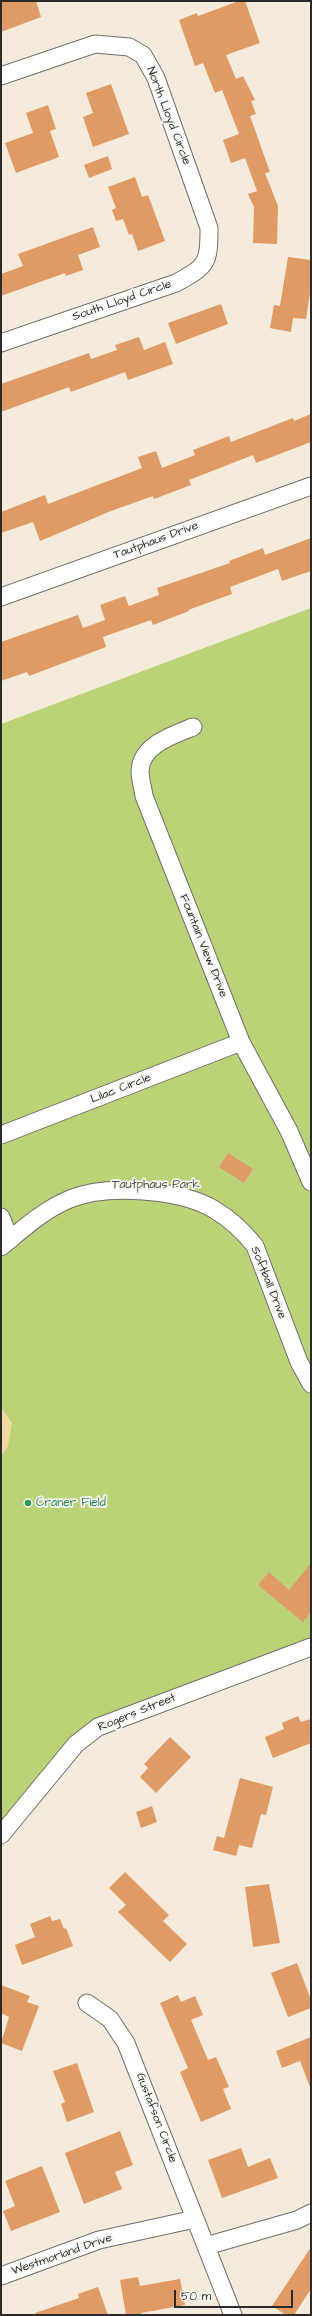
<!DOCTYPE html>
<html>
<head>
<meta charset="utf-8">
<style>
	body { margin:0 }
	#map { position:relative; width:312px; height:2316px; overflow:hidden; background:#f4ebdc; font-family:"Architects Daughter",sans-serif }
	canvas { display:block }
	.frame { position:absolute; inset:0; border:2px solid #2b2b2b; pointer-events:none }
	.scale { position:absolute; left:174px; top:2290px; width:119px; height:18px; box-sizing:border-box; border:2px solid #2b2b2b; border-top:0; padding-left:5px; font-size:12px; line-height:14px; white-space:nowrap; color:#2b2b2b; -webkit-text-stroke:3px #f6f6f2; paint-order:stroke }
</style>
</head>
<body>
<div id="map">
<canvas width="312" height="2316"></canvas>
<div class="frame"></div>
<div class="scale">50 m</div>
</div>
<script>
const ctx = document.querySelector('canvas').getContext('2d');
ctx.lineJoin = 'round';
function fill(path, color) {
  ctx.fillStyle = color;
  ctx.fill(path, 'evenodd');
}
function stroke(path, color, width, dash) {
  ctx.strokeStyle = color;
  ctx.lineWidth = width;
  ctx.lineCap = dash ? 'butt' : 'round';
  ctx.setLineDash(dash || []);
  ctx.stroke(path);
}
function write(font, color, halo, rows, align = 'center') {
  ctx.font = font + ' "Architects Daughter",sans-serif';
  ctx.lineWidth = 3.5;
  ctx.setLineDash([]);
  ctx.textBaseline = 'middle';
  ctx.strokeStyle = halo;
  ctx.fillStyle = color;
  for (const [text, x, y, turn = 0] of rows) {
    ctx.save();
    ctx.translate(x, y);
    ctx.rotate((+turn || 0) * Math.PI / 180);
    ctx.textAlign = isNaN(turn) ? turn : align;
    if (halo) ctx.strokeText(text, 0, 0);
    ctx.fillText(text, 0, 0);
    ctx.restore();
  }
}
fill(new Path2D(`
	M311,608v1039l-213,80 -97,108v-1111z`), '#bbd377');
fill(new Path2D(`
	M1,1407l11,16 -4,23 -7,11z`), '#eeda9e');
fill(new Path2D(`
	M1,1h35l5,16 -40,15z
	M239,1h6l15,42 -34,12 10,24 7,-3 12,24 -4,1 5,13 -6,2 20,56 -5,1 13,33 -1,38 -24,-1 1,-36 -6,-13 9,-3 -12,-33 -14,5 -8,-23 16,-6 -17,-44 -7,3 -12,-30 -8,3 -16,-46 18,-7 1,3z
	M111,84l18,50 -36,13 -10,-30 10,-4 -7,-20z
	M48,105l8,24 -6,2 9,26 -43,16 -11,-30 28,-10 -7,-20z
	M108,156l4,13 -23,9 -5,-13z
	M135,177l7,20 6,-2 17,46 -27,10 -6,-17 -3,1 -6,-16 -7,2 -4,-11 4,-2 -8,-21z
	M93,227l7,20 -22,8 5,15 -17,6 -1,-3 -64,23v-22l22,-8 -5,-12z
	M288,257l23,3v27l-5,32 -13,-1 -2,14 -21,-4 4,-23 6,1z
	M221,304l7,20 -52,20 -8,-21z
	M139,337l5,13 21,-8 8,22 -45,16 -3,-8 -54,20 -2,-5 -68,25v-28l88,-31 2,6 26,-9 -2,-5z
	M311,414v28l-55,21 -3,-8 -64,25 2,5 -37,14 -1,-3 -42,15 -71,30 -7,-19 -32,11v-21l44,-17 3,9 94,-36 -4,-11 18,-6 6,17 33,-13 -2,-5 36,-14 2,6 62,-24 1,3z
	M311,538v33l-29,10 -4,-12 -48,18 2,7 -44,16 1,1 -36,14 -2,-5 -48,17 3,10 -77,29 -2,-4 -26,9v-39l77,-27 5,13 22,-8 -5,-15 25,-9 4,10 30,-11 -2,-7 73,-25 -1,-2 34,-13 2,7z
	M228,1153l25,16 -9,14 -25,-16z
	M311,1563v49l-8,10 -45,-37 11,-13 20,18z
	M298,1716l3,6 10,-3v24l-38,15 -8,-21 19,-8 -2,-6z
	M170,1737l21,20 -35,36 -16,-16 8,-9 -4,-4z
	M240,1778l33,9 -7,28 -5,-1 -9,34 -13,-3 -3,11 -23,-6 4,-14 7,2z
	M152,1806l5,16 -16,6 -5,-16z
	M125,1872l44,43 -6,6 24,23 -17,18 -52,-50 8,-7 -17,-17z
	M269,1884l11,59 -27,4 -8,-60z
	M50,1916l2,5 8,-2 4,10 2,-1 7,18 -51,19 -7,-20 20,-8 -5,-13z
	M297,1963l14,37v8l-23,9 -17,-44z
	M1,1985l29,11 -3,6 12,4 -17,45 -21,-8 8,-26 -8,-4z
	M178,1995l3,7 14,-6 8,19 -12,5 17,40 8,-3 13,30 -6,2 8,20 -30,13 -21,-50 8,-4 -28,-65z
	M311,2037v50h-1l-10,-26 -18,7 -6,-17z
	M77,2063l17,49 -27,10 -6,-18 4,-2 -12,-31z
	M120,2131l13,34 -18,7 7,17 -38,15 -19,-51z
	M241,2148l7,19 22,-9 8,20 -56,20 -14,-38z
	M42,2166l18,46 -49,19 -8,-20 12,-5 -10,-25z
	M311,2247v42l-17,26h-8l-14,-9z
	M138,2277l2,9 40,-7 5,26 -44,8v2h-15l-6,-35z
	M98,2287l10,28h-73v-2l44,-15 -1,-4z`), '#df9b63');
const minor = new Path2D(`
	M1,76l94,-32 34,3 14,8 13,23 53,150c0,36 -2,38 -33,55l-175,60
	M1,597l310,-111
	M193,727c-20,8 -52,18 -53,44 0,8 3,17 4,25l97,246 48,89 22,51
	M1,1135l240,-93
	M1,1217l9,23
	M1,1247c22,-18 42,-37 69,-48 36,-15 111,-10 145,11 15,9 29,22 40,36l44,116 12,22
	M1,1835l75,-91 22,-17 213,-80
	M87,2003l23,16 16,24 107,272
	M206,2246l91,-26 14,-7
	M1,2276l98,-36 96,-21`);
stroke(minor, '#716e69', 19);
stroke(minor, '#fff', 17);
for (const [x, y, r, color] of [
	[28,1503,4,"#2e9e5b"]
]) {
  const dot = new Path2D();
  dot.arc(x, y, r, 0, 2 * Math.PI);
  ctx.fillStyle = color;
  ctx.fill(dot);
  stroke(dot, '#f6f6f2', 1.5);
}
write('12px', '#2b2b2b', '#f6f6f2', [
	["North Lloyd Circle",168,116,69],
	["South Lloyd Circle",122,301,-19],
	["Tautphaus Drive",156,541,-20],
	["Fountain View Drive",203,946,68],
	["Lilac Circle",121,1089,-21],
	["Softball Drive",268,1283,68],
	["Rogers Street",137,1713,-22],
	["Gustafson Circle",156,2118,69],
	["Westmorland Drive",62,2255,-19]
]);
write('12px', '#4f553e', '#f6f6f2', [
	["Tautphaus Park",156,1185]
]);
write('12px', '#27864d', '#f6f6f2', [
	["Craner Field",36,1503]
], 'left');
</script>
</body>
</html>
